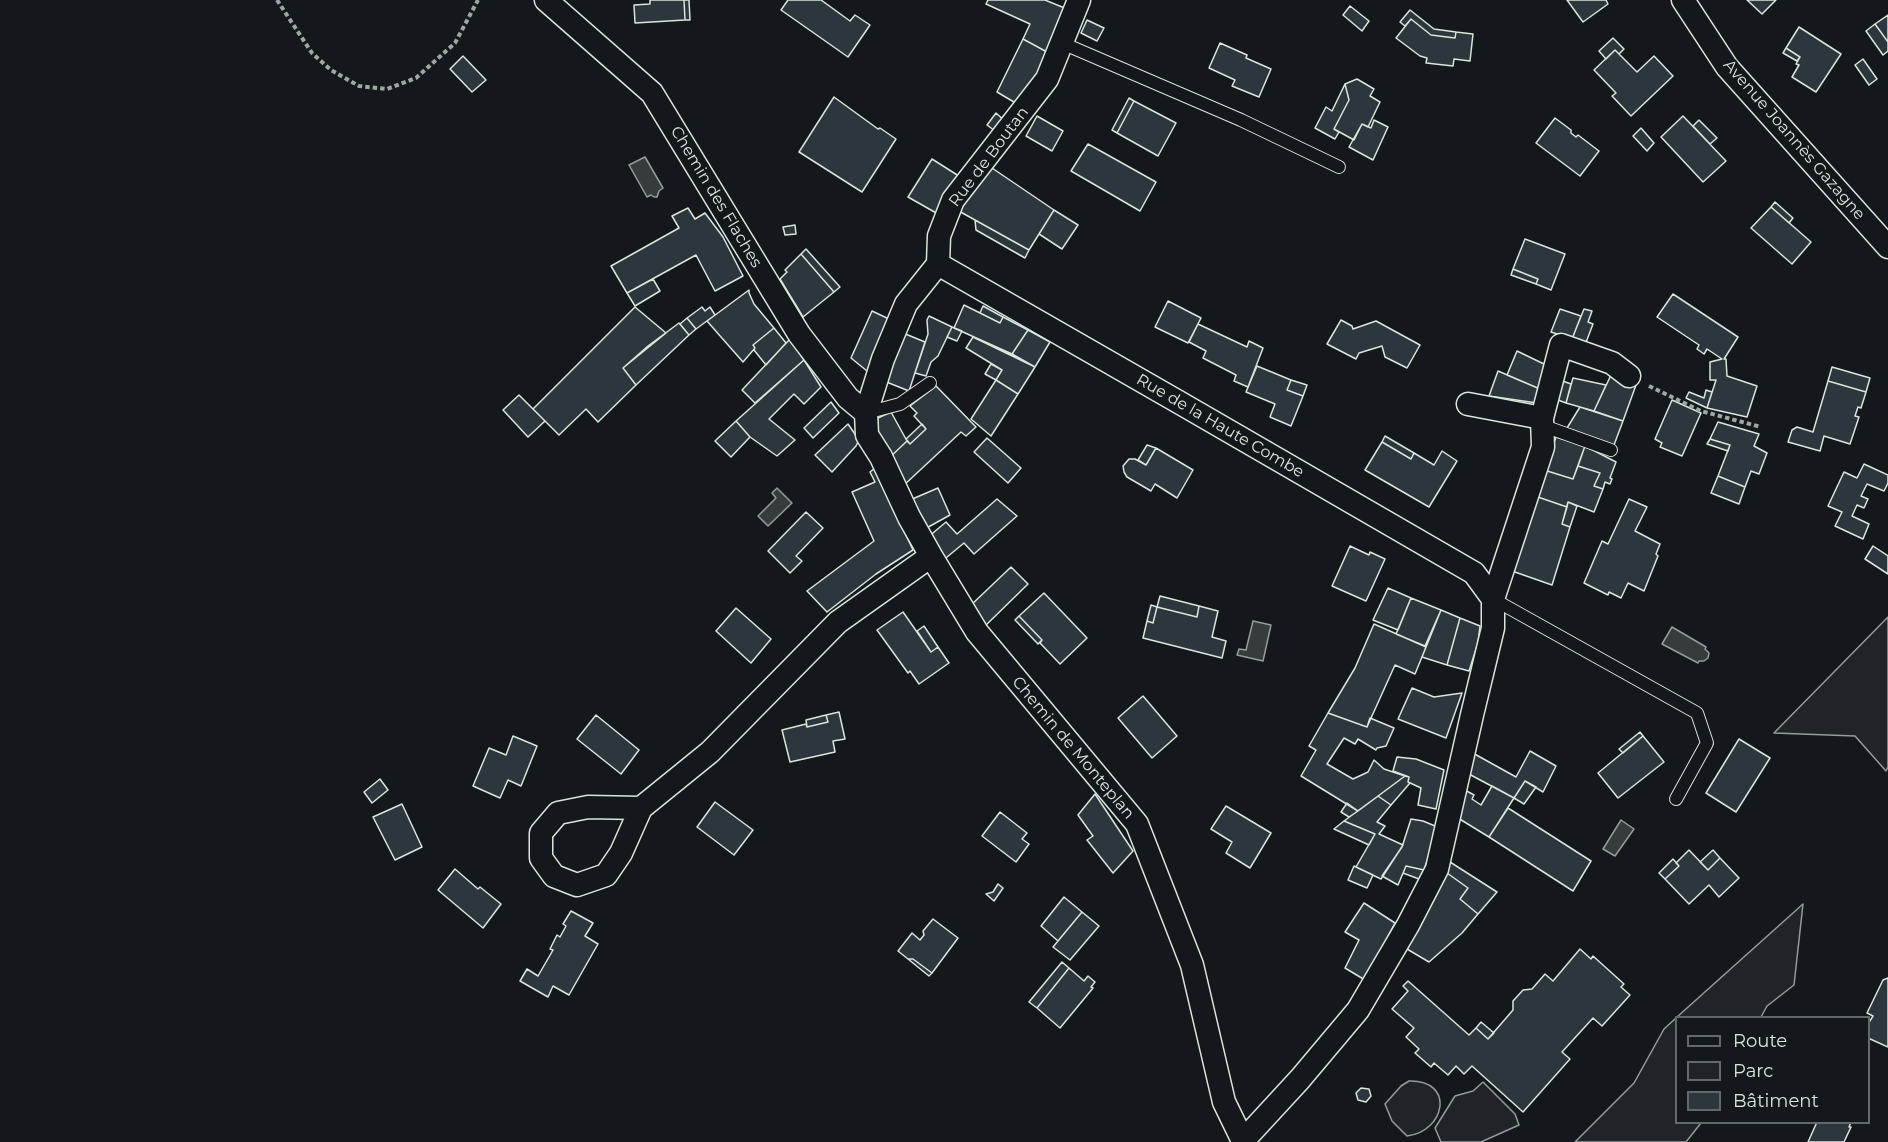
<!DOCTYPE html>
<html>
<head>
<meta charset="utf-8">
<style>
	body { margin:0 }
	#map { position:relative; width:1888px; height:1142px; overflow:hidden; background:#14181c; font-family:Montserrat,sans-serif }
	canvas { display:block }
	.legend { position:absolute; left:1675px; top:1016px; width:195px; height:108px; box-sizing:border-box; background:#14181c; border:2px solid #626a69; margin:0; padding:8px 10px; list-style:none; font-size:18px; color:#d8e6dc }
	.legend li { display:flex; align-items:center; gap:12px; height:30px }
	.legend b { width:30px; border:2px solid #626a69 }
</style>
</head>
<body>
<div id="map">
<canvas width="1888" height="1142"></canvas>
<ul class="legend">
<li><b style="height:8px;background:#14181c"></b>Route</li>
<li><b style="height:16px;background:#202428"></b>Parc</li>
<li><b style="height:16px;background:#2c363c"></b>Bâtiment</li>
</ul>
</div>
<script>
const ctx = document.querySelector('canvas').getContext('2d');
ctx.lineJoin = 'round';
function fill(path, color) {
  ctx.fillStyle = color;
  ctx.fill(path, 'evenodd');
}
function stroke(path, color, width, dash) {
  ctx.strokeStyle = color;
  ctx.lineWidth = width;
  ctx.lineCap = dash ? 'butt' : 'round';
  ctx.setLineDash(dash || []);
  ctx.stroke(path);
}
function write(font, color, halo, rows, align = 'center') {
  ctx.font = font + ' Montserrat,sans-serif';
  ctx.lineWidth = 4.5;
  ctx.setLineDash([]);
  ctx.textBaseline = 'middle';
  ctx.strokeStyle = halo;
  ctx.fillStyle = color;
  for (const [text, x, y, turn = 0] of rows) {
    ctx.save();
    ctx.translate(x, y);
    ctx.rotate((+turn || 0) * Math.PI / 180);
    ctx.textAlign = isNaN(turn) ? turn : align;
    if (halo) ctx.strokeText(text, 0, 0);
    ctx.fillText(text, 0, 0);
    ctx.restore();
  }
}
const green = new Path2D(`
	M1888,617v150l-2,4 -31,-35 -81,-3z
	M1803,904l-9,81 -27,21 -6,11h-84z
	M1676,1018v104l25,1 -15,19h-111l59,-59 30,-54z
	M1409,1081c47,-1 36,51 -2,55l-15,-15 -7,-17 16,-18z
	M1483,1082l32,32 4,11 -38,17h-40l-6,-14 20,-32 18,-5z`);
fill(green, '#202428');
stroke(green, '#939e99', 1.5);
const water = new Path2D(`
	M645,157l18,31 -4,3 -2,6h-3l-3,-2 -4,2 -18,-32z
	M777,488l15,15 -24,23 -10,-10 18,-18 -4,-5z
	M1253,621l18,4 -8,36 -26,-6 2,-6 7,1z
	M1672,627l34,20 -1,2 4,4 -1,5 -4,3h-5l-1,2 -36,-19z
	M1621,820l13,9 -19,27 -12,-7z`);
fill(water, '#363b3e');
stroke(water, '#939e99', 1.5);
const building = new Path2D(`
	M650,0h34l1,20 -50,3 -1,-18 16,-1z
	M684,0h5l1,20h-5z
	M788,0h33l29,21 5,-6 15,10 -22,32 -67,-47z
	M988,0h57l22,9 -20,43 -24,-13 7,-15 -44,-20z
	M1567,0h39l2,4 -25,18z
	M1747,0h29l-14,14z
	M1350,6l19,15 -7,10 -19,-16z
	M1410,10l24,19 22,3 -1,6 -24,-3 -20,-16 -6,7 -5,-4z
	M1888,15v27l-13,-18z
	M1411,19l20,16 24,3 1,-6 17,2 -3,27 -16,-2 -1,7 -27,-3 1,-5 -7,-2 -24,-18z
	M1087,20l17,8 -7,13 -16,-8z
	M1875,24l13,18v9l-5,4 -17,-24z
	M1799,27l42,27 -25,38 -24,-15 7,-12 -3,-1 4,-7 -14,-9z
	M1613,38l11,11 -5,5 -4,-4 -9,9 -7,-8z
	M1023,39l24,13 -22,48 -6,5 -22,-13z
	M1220,43l27,12 -1,3 25,11 -12,28 -27,-11 3,-6 -26,-12z
	M1786,48l14,9 -3,4 -14,-8z
	M1615,50l22,22 17,-16 19,20 -42,40 -19,-20 4,-3 -22,-23z
	M463,56l23,24 -14,12 -22,-23z
	M1863,59l14,20 -8,6 -14,-20z
	M1357,79l17,10 -4,7 10,6 -12,25 -6,-3 -8,16 -20,-11 15,-29 -4,-16z
	M1345,84l4,16 -15,29 5,3 -4,7 -20,-11 11,-21 6,4z
	M834,97l44,32 2,-1 16,11 -34,53 -63,-40z
	M1129,98l5,3 -17,32 -5,-3z
	M1134,101l42,22 -18,33 -41,-23z
	M996,113l9,8 -10,10 -8,-6z
	M1037,116l26,15 -11,20 -26,-15z
	M1683,116l43,45 -23,21 -42,-45z
	M1555,118l16,12v3l5,4 2,-2 21,16 -19,25 -44,-33z
	M1374,120l14,7 -15,33 -24,-13 13,-23 9,4z
	M1699,120l18,18 -7,6 -17,-18z
	M1641,128l13,15 -7,8 -14,-15z
	M1088,144l68,38 -16,29 -69,-40z
	M932,159l30,19 -24,36 -30,-17z
	M989,166l65,44 -25,40 -72,-40z
	M1775,202l18,16 -4,5 -18,-16z
	M1771,207l40,35 -19,22 -41,-36z
	M688,208l7,11 10,-6 18,24 20,39 -28,15 -19,-36 -69,38 -16,-27 68,-38 -7,-12z
	M1054,210l24,15 -16,24 -23,-15z
	M975,220l54,30 -4,8 -49,-28z
	M795,225l1,9 -11,1 -2,-8z
	M1525,239l40,15 -14,36 -15,-6 2,-5 -25,-10z
	M806,249l34,38 -6,5 -33,-38z
	M801,254l33,38 -31,25 -23,-38 7,-7 -2,-2z
	M1513,269l25,10 -2,5 -25,-9z
	M653,279l7,12 -25,15 -8,-13z
	M749,290v3l5,11 20,24 -21,17 2,3 -12,14 -36,-41z
	M1673,294l65,43 -14,22h2l1,17 30,10 -10,31 -40,-9 9,-28h-6v-18l12,-3 -15,-10 -3,5 -7,-5 2,-4 -42,-28z
	M1168,301l33,17 -13,25 -33,-16z
	M964,305l36,18 3,-6 25,13 -16,24 -58,-26z
	M983,306l20,11 -3,6 -20,-10z
	M635,307l31,26 -43,35 13,17 -38,37 -12,-13 -27,26 -26,-26z
	M702,307l3,4 5,-4 5,8 -19,14 -9,-11z
	M1560,309l21,7 -9,23 -21,-7z
	M1584,309l8,2 -4,11 5,2 -8,21 -13,-6z
	M872,311l17,8 -22,52 -16,-13z
	M929,316l23,11 -14,29 -7,6 -5,14 -11,-3 13,-39 -1,-14z
	M687,318l9,11 -7,6 -9,-11z
	M1341,320l11,6 1,3 23,-8 44,24 -13,23 -22,-11 -3,-11 -23,7 -3,6 -29,-15z
	M679,323l10,12 -53,50 -13,-17 25,-22z
	M1198,324l49,23 2,-6 14,7 -15,39 -14,-6 2,-6 -33,-17 3,-7 -17,-9z
	M952,327l10,4 -5,10 -10,-4z
	M774,328l12,15 -20,22 -12,-15 1,-2 -2,-3z
	M1028,330l22,12 -15,25 -23,-13z
	M903,333l22,9 -16,49 -25,-10z
	M973,337l62,30 -17,27 -22,-14 6,-10 -36,-22z
	M790,339l14,21 -49,43 -13,-13z
	M1517,351l29,14 -6,24 -33,-14z
	M804,360l17,27 -17,17 -10,-10 -25,25 26,21 -18,16 -27,-19 -14,-16z
	M991,364l11,6 -6,10 -11,-6z
	M1257,366l34,14 -4,10 16,6 -12,30 -21,-9 5,-13 -29,-12z
	M1832,367l38,11 -4,14 -38,-11z
	M1498,371l42,18 -3,14 -48,-7z
	M1611,375l25,10 -13,36 -29,-10z
	M1573,378l33,7 -12,26 -28,-8z
	M1557,379l14,5 -5,19 -16,-6z
	M996,380l22,14 -27,42 -20,-17z
	M1291,380l16,5 -4,11 -16,-6z
	M1828,381l38,11 -5,16 -3,-1 -3,9 4,1 -9,27 -26,-8 -4,15 -32,-9 4,-12 5,-3 16,5z
	M936,386l40,41 -10,9 -5,-4 -58,54 -16,-26 20,-19 3,3 16,-15 -12,-13 3,-3 -7,-7z
	M1706,390l6,2 -5,16 -21,-10 3,-6 15,6z
	M519,395l26,26 -17,16 -25,-27z
	M1672,400l29,13 -19,43 -22,-9 2,-4 -7,-4z
	M831,402l8,11 -26,25 -9,-10z
	M1580,407l43,14 -9,24 -47,-17z
	M891,412l16,29 -20,19 -13,-24 4,-18z
	M736,421l14,16 -19,20 -16,-16z
	M1718,422l41,12 -5,12 13,7 -8,21 -8,-3 -6,16 -27,-11 12,-31 -20,-6z
	M848,424l11,16 -3,6 -24,26 -17,-17z
	M922,424l4,5 -16,15 -4,-5z
	M1385,436l29,17 -3,6 -29,-17z
	M1556,437l29,9 -12,33 -29,-9z
	M987,438l34,30 -13,15 -34,-31z
	M1710,439l20,6 -2,6 -21,-7z
	M1382,442l29,17 3,-6 20,12 8,-14 15,10 -28,46 -64,-37z
	M1147,445l9,3 -10,17 -8,-5z
	M1585,446l31,16 -6,16 2,1 -2,5 -5,-2 -2,7 -9,-3 6,-13 -22,-7z
	M1156,448l37,22 -16,28 -22,-14 -4,7 -24,-14 -3,-5 -1,-6 6,-7h6l11,6z
	M1864,464l24,11v8l-4,8 -17,-7 -6,12 7,3 -4,9 -7,-3 -5,11 17,8 -6,15 -28,-13 7,-14 -14,-6 16,-34 13,6z
	M1578,466l22,7 -6,13 9,3 -9,23 -26,-10 -1,5 -32,-11 9,-26 29,9z
	M875,468l38,82 -37,24 -49,38 -20,-21 67,-50 -22,-49 23,-10 -5,-10z
	M1718,476l27,11 -6,17 -28,-11z
	M938,488l12,27 -27,15 -13,-30z
	M1535,496l32,11 -5,17 8,3 -18,58 -40,-14z
	M997,499l20,17 -43,38 -10,-11 -23,19 -14,-24 19,-16 11,12z
	M1629,499l18,8 -12,24 25,13 -4,10 2,2 -14,35 -16,-8 -7,15 -12,-6 -1,3 -24,-12 18,-42 6,3z
	M1568,502l9,4 -7,21 -8,-3z
	M806,512l17,16 -27,28 6,5 -12,12 -22,-22z
	M1350,546l19,9 1,-3 15,7 -19,42 -34,-15z
	M1873,546l15,10v18l-23,-15z
	M1011,567l17,17 -45,44 -14,-21z
	M1388,588l23,10 -13,32 -25,-10z
	M1044,593l43,45 -27,26 -20,-21 2,-3 -23,-24z
	M1160,596l39,10 -2,11 -40,-10z
	M1411,598l30,12 -16,36 -29,-12z
	M1151,605l6,2 -4,16 -6,-2z
	M1199,606l19,5 -6,26 14,4 -4,17 -79,-20 4,-17 6,2 4,-16 40,10z
	M736,608l35,31 -20,24 -35,-32z
	M1441,610l19,8 -13,47 -25,-8z
	M903,612l28,40 7,-5 11,16 -30,21 -9,-13 -2,2 -31,-43z
	M1019,616l23,24 -4,4 -23,-24z
	M1460,618l20,8 -2,17 -9,28 -22,-6z
	M1374,624l52,23 -11,27 -20,-9 -28,62 -39,-14 27,-45z
	M924,626l14,21 -7,5 -14,-21z
	M1412,688l22,9 28,-4 -16,45 -48,-19z
	M1143,696l34,40 -25,22 -34,-40z
	M839,712l6,27 -12,2 2,11 -45,10 -8,-32 24,-6 1,3 21,-5 -2,-7z
	M1328,713l39,14 3,-9 24,10 -8,18 -9,2 -1,2 -18,-11 -3,5 -11,-6 -17,26 26,15 15,-7 6,-12 10,9 21,7 -47,35 -57,-35 15,-26 -7,-4z
	M596,715l43,35 -18,24 -44,-35z
	M826,715l2,7 -21,5 -1,-7z
	M1640,732l3,4 -20,17 -4,-4z
	M513,736l24,10 -16,40 -13,-6 -8,18 -27,-12 16,-38 17,7z
	M1643,736l21,26 -46,36 -20,-25z
	M1739,739l31,19 -34,54 -30,-19z
	M1530,751l26,15 -13,26 -18,-11 -11,17 -47,-25 4,-21 45,25z
	M1397,757l19,2 28,11 -8,39 -18,-4 3,-17 -13,-6 1,-5 -16,-6z
	M1405,776l4,1 -1,5 2,1 -19,22 -13,-9z
	M380,779l8,11 -16,13 -8,-11z
	M1525,781l11,6 -12,17 -10,-6z
	M1492,786l22,12 -25,39 -31,-19 5,-29 11,6 -2,4 9,6z
	M1095,794l38,57 -20,22 -26,-33 6,-4 -15,-21z
	M1378,796l13,9 -14,17 8,4 -6,8 24,11 -22,34 -25,-12 19,-33 -31,-13z
	M715,802l38,28 -19,25 -37,-28z
	M1347,803l11,8 -9,6 -8,-5z
	M402,804l20,43 -27,13 -22,-43z
	M1226,806l45,27 -21,35 -24,-15 6,-11 -21,-13z
	M1508,808l83,53 -18,30 -84,-54z
	M1000,812l27,21 -5,6 7,5 -13,18 -34,-26z
	M1411,819l12,2 12,5 -3,20 -8,24 -18,-4 -8,19 -16,-9 20,-29z
	M1344,821l31,13 -6,11 -35,-16z
	M1689,850l19,20 12,-12 19,20 -20,19 -10,-12 -20,19 -24,-25 14,-13 -3,-3z
	M1713,850l7,8 -12,12 -8,-8z
	M1673,859l6,7 -14,13 -6,-6z
	M1450,862l47,30 -19,22 -18,-15 8,-11 -21,-15z
	M1354,866l19,9 -6,13 -19,-8z
	M1406,866l18,4 -5,9 -16,-6z
	M455,869l23,20 2,-2 21,17 -18,24 -45,-38z
	M1447,873l21,15 -8,11 18,15 -16,19 -33,29 -22,-13z
	M998,884l5,4 -9,13 -8,-7 7,-2z
	M1064,897l18,15 -24,29 -17,-15z
	M1364,903l31,20 -30,57 -20,-12 14,-28 -14,-8z
	M571,911l22,12 -8,13 13,8 -29,51 -16,-9 -5,11 -28,-16 7,-12 11,7 15,-26 -3,-1 7,-14 3,2 6,-11 -3,-2z
	M1082,912l17,14 -29,34 -17,-13z
	M933,919l25,19 -26,35 -19,-14h-5l-10,-8 14,-18 8,7 4,-5 -1,-4z
	M1580,949l11,10 2,-3 31,28 -3,3 9,8 -28,31 -9,-8 -31,34 8,7 -47,53 -51,-46 -8,8 -8,-8 -8,9 -14,-12 -3,4 -16,-14 4,-4 -13,-12 8,-9 -22,-19 16,-18 -5,-5 5,-5 61,54 7,-7 12,11 25,-29v-9l10,-11 9,-1 13,-15 8,7z
	M908,959h5l19,14 -3,3z
	M1062,962l7,6 -32,40 -8,-6z
	M1069,968l15,13 4,-5 7,6 -4,5 2,1 -33,40 -23,-20z
	M1888,978v69l-20,-9v-14l5,-8 -6,-3 16,-33z
	M1481,1022l13,11 -6,6 -12,-11z
	M1361,1088l8,1 2,7 -5,6 -8,-2 -2,-7z
	M1817,1122h34l-2,5h2l-7,15h-36z`);
fill(building, '#2c363c');
stroke(building, '#d8e6dc', 1.5);
const service = new Path2D(`
	M1062,43l179,77 98,47
	M866,413l34,-9 30,-21
	M1541,425l70,25
	M1493,599l204,114 10,30 -31,56`);
const minor = new Path2D(`
	M546,0l106,93 147,241 49,64 18,15
	M1079,0l-32,79 -94,121 -14,36 -1,28 -32,40 -23,55 -17,54 1,22 14,22 28,60 22,39 46,76 160,192 55,141 32,137 19,39
	M1683,0l44,67 161,180
	M938,264l244,140 292,169 19,26
	M1468,404l74,14
	M641,808l-20,45 -15,22 -29,10 -23,-9 -13,-18v-25l17,-20 30,-6 53,1 69,-56 128,-130 93,-66
	M1242,1142l58,-63 58,-69 50,-85 29,-56 35,-154 21,-87v-29l50,-152 -1,-29 19,-73 51,18 17,13`);
stroke(service, '#d8e6dc', 14);
stroke(minor, '#d8e6dc', 25);
stroke(new Path2D(`
	M277,0l35,53 19,17 28,16 28,3 29,-11 39,-35 23,-43
	M1649,386l52,25 60,16`), '#9da8a2', 4, [4.5, 3]);
stroke(service, '#14181c', 12);
stroke(minor, '#14181c', 22);
write('16px', '#d8e6dc', '#14181c', [
	["Avenue Joannès Gazagne",1794,140,49],
	["Rue de Boutan",989,157,-53],
	["Chemin des Flaches",716,197,59],
	["Rue de la Haute Combe",1220,426,30],
	["Chemin de Monteplan",1073,748,50]
]);
</script>
</body>
</html>
